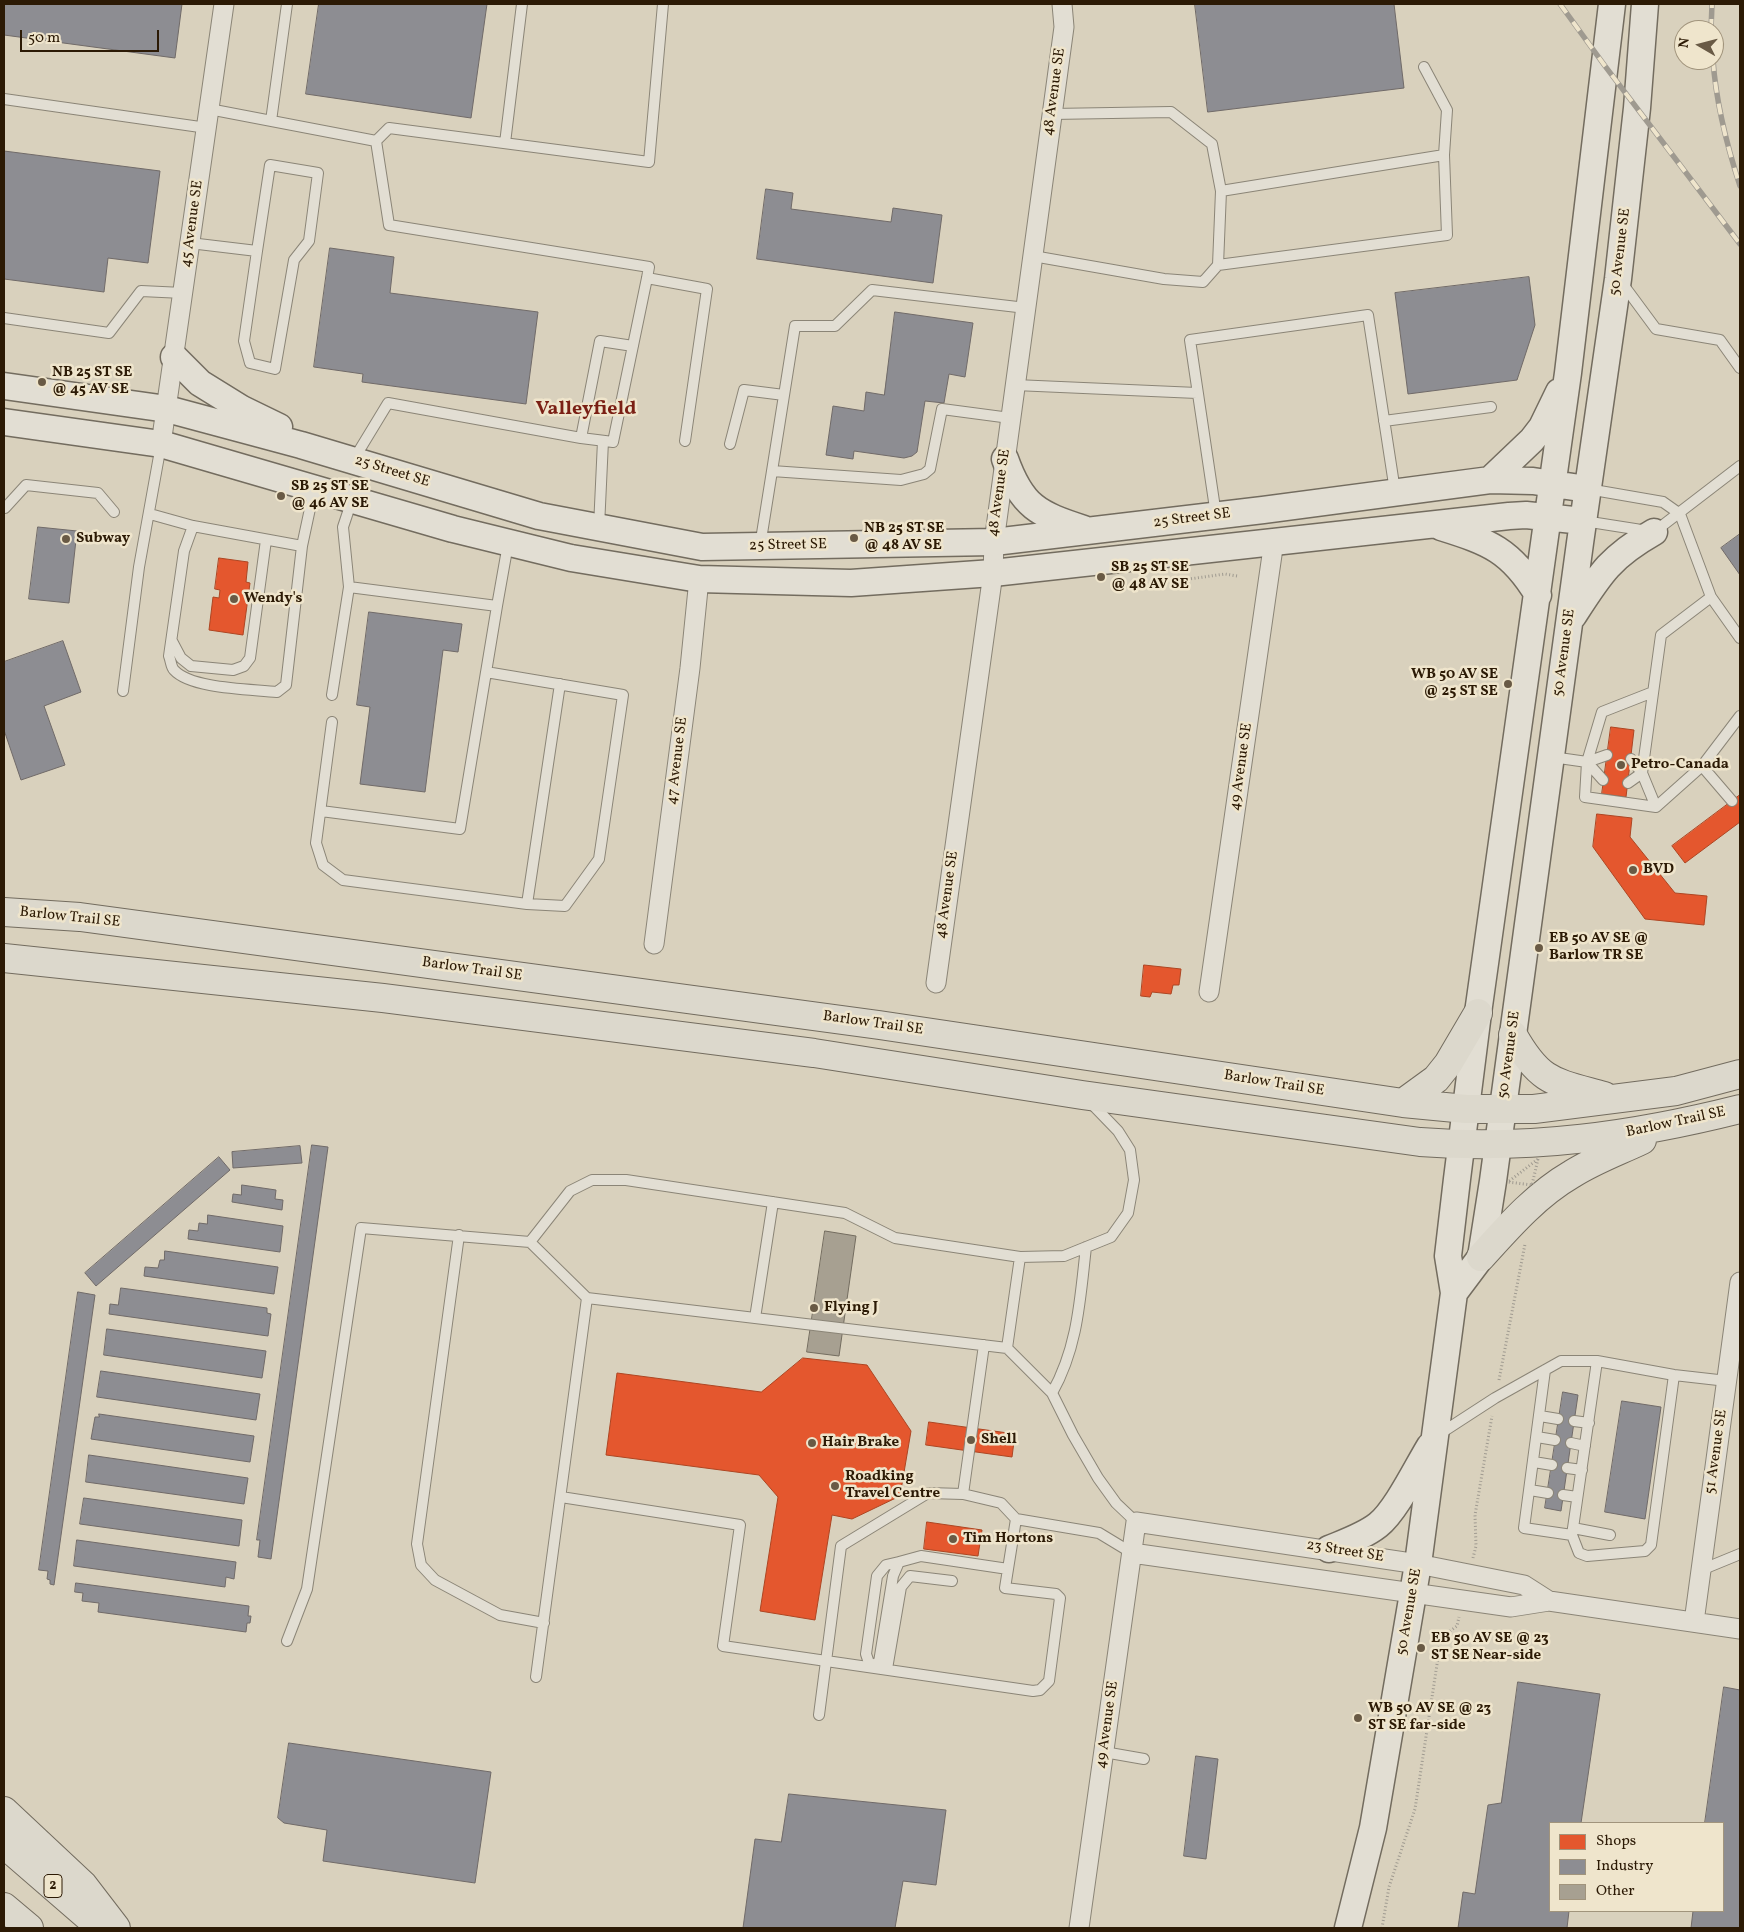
<!DOCTYPE html>
<html>
<head>
<meta charset="utf-8">
<style>
	body { margin:0 }
	#map { position:relative; width:1744px; height:1932px; overflow:hidden; background:#d9d1bd; font-family:Vollkorn,serif }
	canvas { display:block }
	.frame { position:absolute; inset:0; border:5px solid #2c1a05; pointer-events:none }
	.legend { position:absolute; left:1549px; top:1822px; width:175px; height:90px; box-sizing:border-box; background:#efe5cc; border:1px solid #a1947c; margin:0; padding:6px 9px; list-style:none; font-size:15px; color:#2c1a05 }
	.legend li { display:flex; align-items:center; gap:10px; height:25px }
	.legend b { width:25px; border:1px solid #a1947c }
	.north { position:absolute; left:1674px; top:20px; width:50px; height:50px; box-sizing:border-box; background:#efe5cc; border:1px solid #a1947c; border-radius:50%; rotate:278deg; font-size:14px; font-weight:700; line-height:20px; text-align:center; color:#2c1a05 }
	.north::after { content:''; display:block; margin:auto; width:18px; height:22px; background:#695a45; clip-path:polygon(50% 0,100% 100%,50% 72%,0 100%) }
	.scale { position:absolute; left:20px; top:30px; width:139px; height:22px; box-sizing:border-box; border:2px solid #2c1a05; border-top:0; padding-left:6px; font-size:15px; line-height:18px; white-space:nowrap; color:#2c1a05; -webkit-text-stroke:4px #efe5cc; paint-order:stroke }
</style>
</head>
<body>
<div id="map">
<canvas width="1744" height="1932"></canvas>
<div class="frame"></div>
<ul class="legend">
<li><b style="height:14px;background:#e4572e"></b>Shops</li>
<li><b style="height:14px;background:#8d8d92"></b>Industry</li>
<li><b style="height:14px;background:#a7a091"></b>Other</li>
</ul>
<div class="north">N</div>
<div class="scale">50 m</div>
</div>
<script>
const ctx = document.querySelector('canvas').getContext('2d');
ctx.lineJoin = 'round';
function fill(path, color) {
  ctx.fillStyle = color;
  ctx.fill(path, 'evenodd');
}
function stroke(path, color, width, dash) {
  ctx.strokeStyle = color;
  ctx.lineWidth = width;
  ctx.lineCap = dash ? 'butt' : 'round';
  ctx.setLineDash(dash || []);
  ctx.stroke(path);
}
function write(font, color, halo, rows, align = 'center') {
  ctx.font = font + ' Vollkorn,serif';
  ctx.lineWidth = 5;
  ctx.setLineDash([]);
  ctx.textBaseline = 'middle';
  ctx.strokeStyle = halo;
  ctx.fillStyle = color;
  for (const [text, x, y, turn = 0] of rows) {
    ctx.save();
    ctx.translate(x, y);
    ctx.rotate((+turn || 0) * Math.PI / 180);
    ctx.textAlign = isNaN(turn) ? turn : align;
    if (halo) ctx.strokeText(text, 0, 0);
    ctx.fillText(text, 0, 0);
    ctx.restore();
  }
}
const shops = new Path2D(`
	M219,558l29,4 -2,20 4,1 -7,52 -34,-5 4,-33 6,1 1,-8 -5,-1z
	M1611,727l23,3 -8,67 -24,-3z
	M1740,795v27l-55,41 -13,-17z
	M1597,814l35,4 -2,19 45,56 32,3 -3,29 -59,-6 -52,-72z
	M1144,965l37,4 -2,16h-6l-2,9 -19,-2 -2,5 -9,-1z
	M803,1358l64,7 44,66 -11,65 -48,23 -20,-4 -17,105 -55,-9 18,-114 -19,-22 -153,-20 11,-82 144,19z
	M929,1422l86,12 -3,23 -86,-12z
	M927,1522l55,8 -4,26 -54,-7z`);
fill(shops, '#e4572e');
stroke(shops, '#ad4522', 1);
const industry = new Path2D(`
	M4,4h178l-7,54 -171,-23z
	M319,4h168l-16,114 -165,-24z
	M1195,4h199l10,84 -196,24z
	M4,151l156,20 -12,92 -40,-5 -4,34 -100,-13z
	M766,189l27,4 -2,16 100,13 2,-14 49,7 -9,68 -176,-24z
	M330,248l64,9 -4,36 148,19 -12,92 -164,-22 1,-8 -49,-7z
	M1529,277l6,48 -18,55 -109,14 -13,-101z
	M895,312l78,11 -8,54 -16,-3 -5,29 -19,-2 -8,51 -5,4 -8,2 -50,-7 -1,8 -27,-4 7,-49 31,5 2,-19 18,3z
	M38,527l39,4 -8,72 -40,-4z
	M1740,534v41l-19,-27z
	M369,612l93,12 -4,28 -15,-2 -18,142 -65,-8 10,-77 -13,-2z
	M63,641l18,51 -37,14 21,59 -44,15 -17,-50v-68z
	M312,1145l16,2 -57,412 -13,-2 2,-17h-3z
	M300,1146l2,17 -69,5 -1,-16z
	M219,1157l11,13 -134,116 -11,-13z
	M242,1185l34,5 -1,9 8,1 -1,10 -50,-8 1,-8 8,1z
	M208,1215l75,11 -3,26 -92,-13 1,-9 9,1 1,-8 8,1z
	M165,1251l113,16 -4,27 -130,-18 1,-9 13,1 2,-8h4z
	M121,1288l146,20v5l4,1 -3,22 -159,-22 1,-10 8,1z
	M78,1292l17,3 -41,290 -4,-1v-4l-3,-1 1,-8 -9,-1z
	M107,1329l159,22 -4,27 -158,-23z
	M101,1371l159,23 -4,26 -159,-23z
	M1563,1392l15,3 -17,116 -16,-3z
	M1622,1401l39,6 -16,112 -40,-7z
	M99,1414l155,22 -4,26 -159,-23 4,-22h4z
	M89,1455l159,23 -4,26 -158,-22z
	M84,1498l158,22 -3,26 -159,-22z
	M77,1540l159,22 -2,17 -8,-2 -1,10 -151,-21z
	M76,1583l173,23 -1,10h3l-1,7h-3l-1,9 -148,-20 1,-9 -17,-2 1,-8 -8,-1z
	M1518,1682l82,12 -19,129h-31v88h19l-2,17h-109l5,-36 12,2 13,-89 13,-2z
	M1724,1687l16,3v238h-49l2,-17h30v-88h-18z
	M289,1743l202,29 -16,111 -152,-22 4,-31 -43,-7 -6,-5z
	M1196,1756l22,3 -12,100 -22,-3z
	M789,1794l157,16 -10,75 -33,-4 -8,47h-152l12,-89 26,3z`);
fill(industry, '#8d8d92');
stroke(industry, '#706a68', 1);
const building = new Path2D(`
	M825,1231l31,5 -17,120 -32,-4z`);
fill(building, '#a7a091');
stroke(building, '#736c5f', 1);
const lane = new Path2D(`
	M1424,67l23,43 -3,45
	M4,99l203,29
	M209,109l167,32 13,84 260,42 -2,11 -34,164 -32,-4 19,-97 33,5
	M271,121l16,-117
	M376,141l13,-13 260,34 14,-158
	M505,143l17,-139
	M190,243l67,8 -13,90 6,22 25,6 19,-109 15,-19 9,-68 -48,-8 -13,86
	M1033,256l131,23 39,3 15,-17 3,-74 -9,-47 -41,-32 -119,2
	M1218,265l229,-30 -3,-80 -223,36
	M647,278l60,11 -22,152
	M1622,283l34,46 64,11 20,28
	M4,318l105,15 32,-42 42,2
	M1015,385l182,8
	M1384,421l107,-14
	M730,444l14,-54 40,5
	M354,459l34,-56 193,35
	M772,471l23,-145h40l37,-36 154,18
	M1588,489l75,13 17,12 31,83 -50,38 -19,138 -14,10
	M5,508l21,-23 72,8 16,19
	M150,514l43,12 109,20
	M1216,515l-26,-175 178,-25 27,176
	M1584,521l70,11 86,-66
	M193,526l-9,25 -15,105c2,5 2,11 5,14 17,19 77,19 103,22l9,-7 16,-139 12,-56
	M599,527l4,-86
	M760,546l12,-75 129,9 23,-6 6,-5 12,-60 68,9
	M349,587l-6,-60 9,-27
	M1711,597l29,41
	M172,641l9,17 10,8 42,4 11,-4 6,-8 16,-118
	M123,691l16,-124 22,-122
	M1653,692l-51,20 -15,50 -2,35 71,10
	M332,695l17,-108 148,19 11,-62
	M332,722l-16,121 7,22 20,15 184,24 38,2 34,-47 24,-164 -137,-23
	M1552,757l35,5 16,18
	M1631,759l11,14 14,34 46,-41 30,35
	M1587,762l20,-7
	M1702,766l38,-50
	M321,811l139,18 37,-223
	M527,904l33,-220
	M459,1235l-42,309 4,21 14,15 65,35 44,8
	M530,1242l57,56 -51,379
	M1020,1257l44,-1 47,-19 17,-24 6,-33 -4,-30 -12,-19 -29,-30
	M587,1298l420,50 45,45 21,42 25,43 18,25 20,19
	M755,1318l18,-116
	M1597,1361l-25,174 7,18 8,3 58,-5 6,-6 23,-170
	M1545,1370l-21,158 48,7
	M1052,1393c26,-46 28,-94 34,-146
	M1540,1416l18,3
	M1574,1421l15,2
	M1438,1435l57,-37 66,-37h36l77,14 53,6
	M1537,1437l18,3
	M1571,1443l14,3
	M1534,1462l18,3
	M1567,1468l15,2
	M1530,1490l18,3
	M963,1494l21,-149
	M1563,1495l14,2
	M561,1497l179,28 -17,121 310,45 7,-1 9,-9 11,-83 -4,-4 -51,-6 3,-19
	M1573,1528l37,7
	M899,1562l-6,14 -14,86 -9,4 -4,-12 11,-78 9,-11z
	M899,1562l22,-6 87,13 8,-50
	M1701,1570l39,-16
	M287,1641l20,-52 54,-361 169,14 40,-51 22,-11h34l219,33 50,25 125,19 -13,91
	M887,1669l14,-82 9,-11 42,5
	M819,1715l22,-169 87,-53 35,1 38,9 15,16 83,14 33,20
	M1104,1752l40,7`);
const street = new Path2D(`
	M161,444l63,-440
	M654,944l36,-276 9,-89
	M936,983l57,-410 1,-31 70,-515 -2,-23
	M1209,992l65,-451
	M1132,1553l379,54 38,-6 191,28
	M1694,1622l46,-340
	M1079,1928l57,-406 282,42 106,21 25,16`);
const secondary = new Path2D(`
	M174,357l26,26 42,26 37,18
	M4,386l163,23 134,36 238,71 163,31 292,-5 269,-32 227,-30 43,1 54,8
	M4,422l157,22 292,85 118,29 128,21 152,4 142,-10 516,-57 17,-1 57,6
	M1005,459c17,48 33,55 79,70
	M1490,480l42,-40 10,-13 17,-35
	M1441,527c48,15 70,23 97,68
	M1573,616c27,-42 37,-59 81,-84
	M1454,1293l27,-36 12,-76 87,-638 38,-264 19,-171 8,-104
	M1329,1549c17,-7 35,-13 49,-24 18,-14 39,-58 52,-79
	M1348,1928l25,-100 45,-264 36,-271 -6,-37 9,-77 21,-166 90,-640 44,-369`);
const primary = new Path2D(`
	M4,912l76,5 799,108 524,78 63,6h68l142,-18 64,-17
	M4,958l379,40 431,55 268,42 338,47c111,8 213,-6 320,-33
	M1513,1035c27,48 41,47 91,61
	M1403,1103l33,-24 12,-15 30,-51
	M1481,1257c28,-31 55,-62 91,-83 22,-14 47,-23 70,-34`);
const highway = new Path2D(`
	M4,1811l79,74 33,43
	M4,1844l96,83
	M4,1907l25,21`);
stroke(lane, '#8b8577', 12);
stroke(street, '#8b8577', 21);
stroke(secondary, '#736c5f', 29);
stroke(primary, '#736c5f', 30);
stroke(highway, '#736c5f', 30);
stroke(new Path2D(`
	M1139,586l86,-12 12,2
	M1538,1159l-6,26 -24,-3z
	M1499,1380l26,-136
	M1473,1558l3,-12 -1,-31 17,-99
	M1382,1928l7,-41 26,-78 26,-171 16,-12 2,-9`), '#9f9a90', 3, [1, 2.5]);
stroke(lane, '#e2ded3', 10);
stroke(street, '#e2ded3', 19);
stroke(secondary, '#e2ded3', 26);
stroke(primary, '#dcd8cc', 28);
stroke(highway, '#dcd8cc', 28);
const rail = new Path2D(`
	M1560,4l45,62 135,178
	M1711,30l1,-26
	M1713,60c3,43 14,86 27,126`);
stroke(rail, '#9f9a90', 5.5);
stroke(rail, '#efe5cc', 4, [11]);
for (const [x, y, r, color] of [
	[42,382,5,"#695a45"],
	[281,496,5,"#695a45"],
	[854,538,5,"#695a45"],
	[66,539,5,"#695a45"],
	[1101,577,5,"#695a45"],
	[234,599,5,"#695a45"],
	[1508,684,5,"#695a45"],
	[1621,765,5,"#695a45"],
	[1633,870,5,"#695a45"],
	[1539,948,5,"#695a45"],
	[814,1308,5,"#695a45"],
	[971,1440,5,"#695a45"],
	[812,1443,5,"#695a45"],
	[835,1486,5,"#695a45"],
	[953,1539,5,"#695a45"],
	[1421,1648,5,"#695a45"],
	[1358,1718,5,"#695a45"]
]) {
  const dot = new Path2D();
  dot.arc(x, y, r, 0, 2 * Math.PI);
  ctx.fillStyle = color;
  ctx.fill(dot);
  stroke(dot, '#efe5cc', 2);
}
for (const [x, y, w] of [
	[53,1886,18]
]) {
  const box = new Path2D();
  box.roundRect(x - w / 2, y - 11.5, w, 23, 4);
  ctx.fillStyle = '#efe5cc';
  ctx.fill(box);
  stroke(box, '#2c1a05', 1);
}
write('bold 14px', '#2c1a05', null, [
	["2",53,1886]
]);
write('15px', '#2c1a05', '#efe5cc', [
	["48 Avenue SE",1055,92,-82],
	["45 Avenue SE",193,224,-82],
	["50 Avenue SE",1621,252,-83],
	["25 Street SE",392,472,17],
	["48 Avenue SE",1000,493,-82],
	["25 Street SE",1192,519,-7],
	["25 Street SE",788,546,-1],
	["50 Avenue SE",1565,653,-82],
	["47 Avenue SE",678,761,-83],
	["49 Avenue SE",1242,767,-82],
	["48 Avenue SE",948,895,-82],
	["Barlow Trail SE",70,918,6],
	["Barlow Trail SE",472,970,8],
	["Barlow Trail SE",873,1024,8],
	["50 Avenue SE",1510,1055,-82],
	["Barlow Trail SE",1274,1084,9],
	["Barlow Trail SE",1676,1123,-12],
	["51 Avenue SE",1717,1452,-82],
	["23 Street SE",1345,1552,9],
	["50 Avenue SE",1410,1612,-80],
	["49 Avenue SE",1108,1725,-82]
]);
write('bold 15px', '#2c1a05', '#efe5cc', [
	["NB 25 ST SE",52,373],
	["@ 45 AV SE",52,390],
	["SB 25 ST SE",291,487],
	["@ 46 AV SE",291,504],
	["NB 25 ST SE",864,529],
	["@ 48 AV SE",864,546],
	["Subway",76,539],
	["SB 25 ST SE",1111,568],
	["@ 48 AV SE",1111,585],
	["Wendy's",244,599],
	["WB 50 AV SE",1498,675,"right"],
	["@ 25 ST SE",1498,692,"right"],
	["Petro-Canada",1631,765],
	["BVD",1643,870],
	["EB 50 AV SE @",1549,939],
	["Barlow TR SE",1549,956],
	["Flying J",824,1308],
	["Shell",981,1440],
	["Hair Brake",822,1443],
	["Roadking",845,1477],
	["Travel Centre",845,1494],
	["Tim Hortons",963,1539],
	["EB 50 AV SE @ 23",1431,1639],
	["ST SE Near-side",1431,1656],
	["WB 50 AV SE @ 23",1368,1709],
	["ST SE far-side",1368,1726]
], 'left');
write('bold 20px', '#7a1f14', '#efe5cc', [
	["Valleyfield",586,410]
]);
</script>
</body>
</html>
